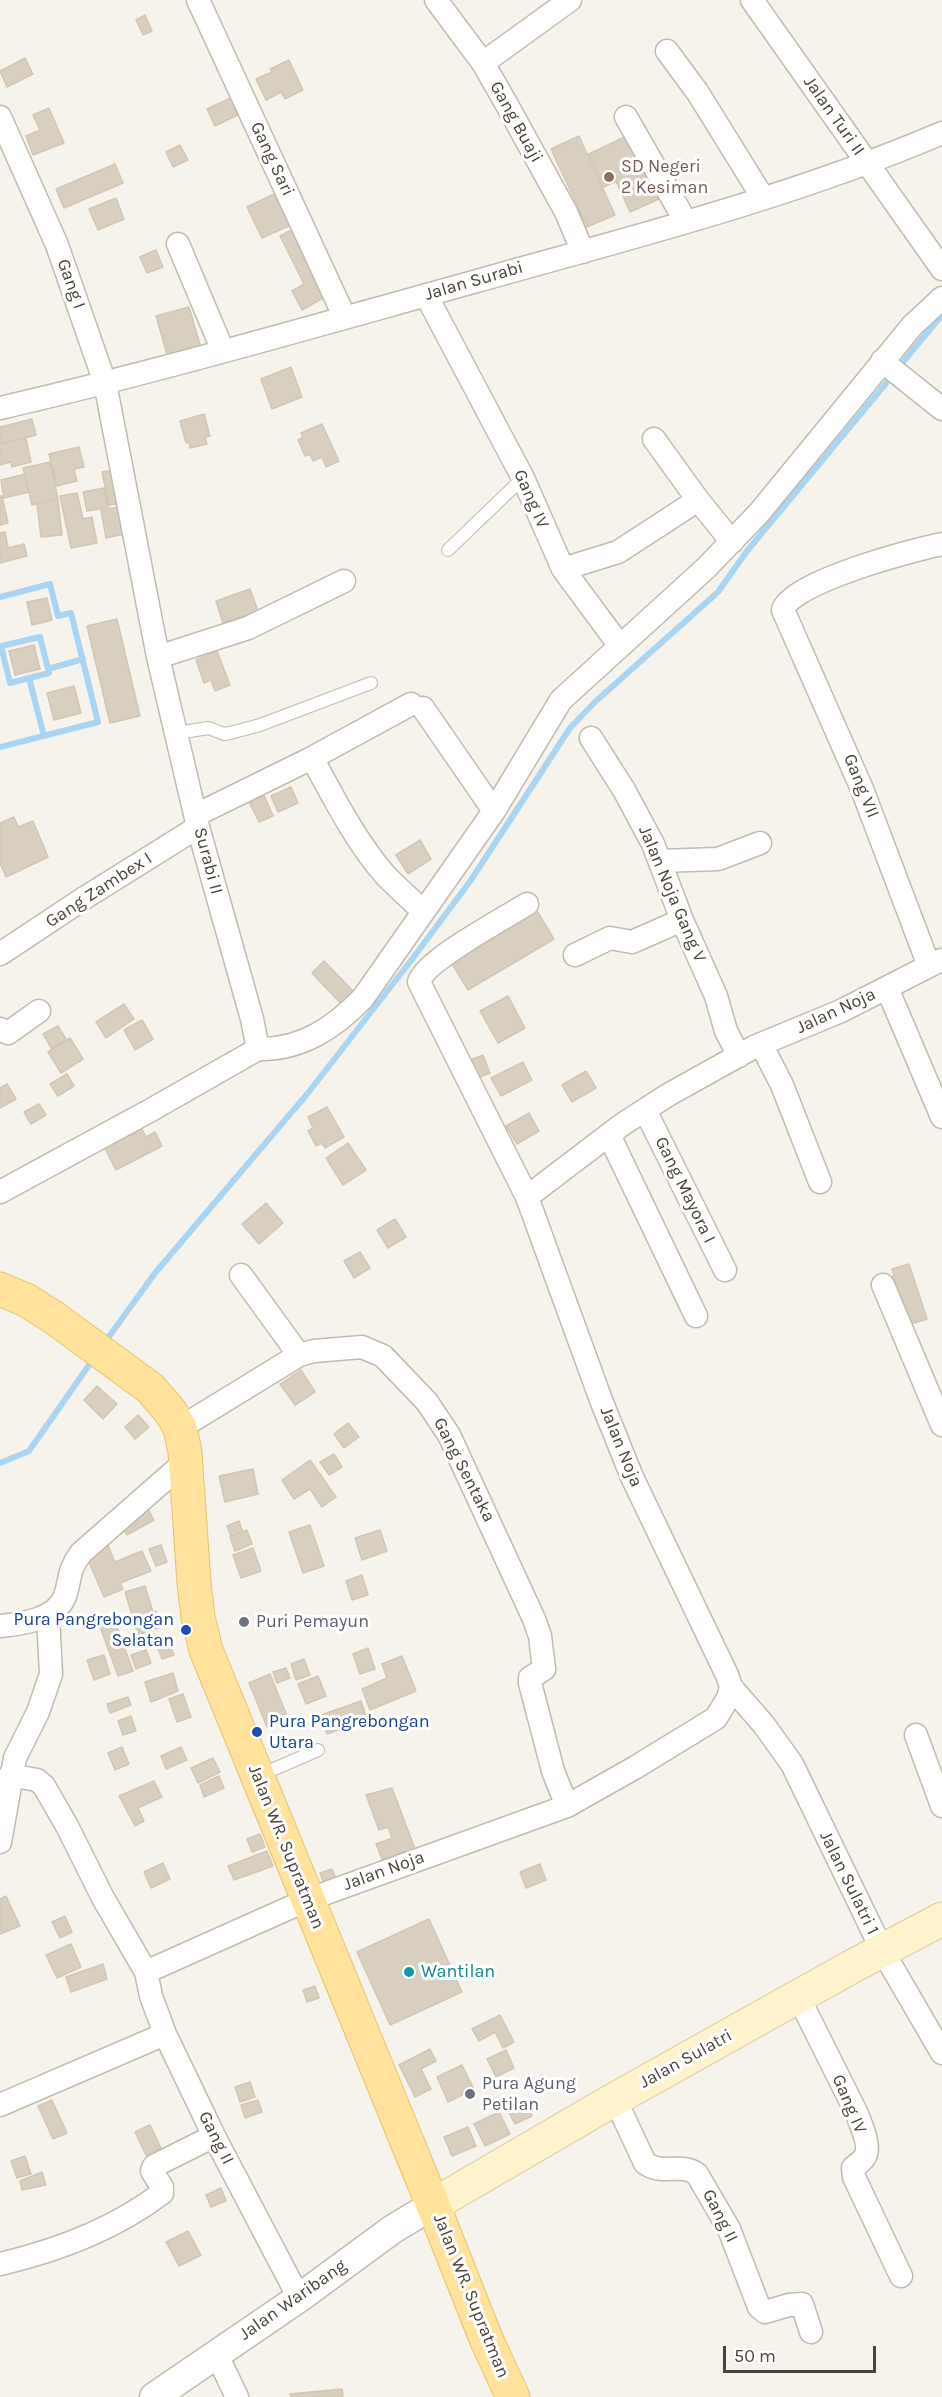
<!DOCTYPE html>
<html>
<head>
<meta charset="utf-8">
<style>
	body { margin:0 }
	#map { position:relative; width:942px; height:2397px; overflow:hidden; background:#f6f3ec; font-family:Karla,sans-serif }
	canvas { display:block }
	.scale { position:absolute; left:723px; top:2346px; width:153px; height:27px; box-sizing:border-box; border:3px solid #4b4439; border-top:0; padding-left:8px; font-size:18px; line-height:21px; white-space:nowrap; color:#4b4439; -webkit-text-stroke:4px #fff; paint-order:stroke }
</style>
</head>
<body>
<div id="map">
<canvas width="942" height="2397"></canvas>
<div class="scale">50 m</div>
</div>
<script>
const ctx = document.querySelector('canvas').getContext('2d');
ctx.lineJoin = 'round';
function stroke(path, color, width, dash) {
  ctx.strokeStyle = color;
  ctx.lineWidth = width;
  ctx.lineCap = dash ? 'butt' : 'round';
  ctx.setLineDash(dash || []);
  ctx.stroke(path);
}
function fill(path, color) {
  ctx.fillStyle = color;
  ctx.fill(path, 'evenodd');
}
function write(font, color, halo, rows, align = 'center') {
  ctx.font = font + ' Karla,sans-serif';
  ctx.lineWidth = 6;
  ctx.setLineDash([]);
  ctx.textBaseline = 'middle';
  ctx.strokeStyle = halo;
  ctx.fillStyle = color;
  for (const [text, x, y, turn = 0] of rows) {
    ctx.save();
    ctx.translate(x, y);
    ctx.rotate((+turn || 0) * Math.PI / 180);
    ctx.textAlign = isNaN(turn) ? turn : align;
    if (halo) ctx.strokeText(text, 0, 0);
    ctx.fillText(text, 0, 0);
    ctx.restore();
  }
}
stroke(new Path2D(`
	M898,368l44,-53
	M0,597l50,-13 8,32 13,-3 27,109 -98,25
	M40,637l9,36 -39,10 -9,-37z
	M48,669l35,-10
	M29,678l15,58
	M105,1342l50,-69 153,-180 105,-135 58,-78 99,-152 25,-26 123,-110 29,-41 145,-175
	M0,1463l29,-12 65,-93`), '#a9d4f2', 6);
const building = new Path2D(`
	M145,15l7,16 -9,4 -7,-15z
	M25,58l8,16 -26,13 -7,-16z
	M289,60l14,30 -18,9 -4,-7 -15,8 -10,-21 16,-7 -2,-3z
	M235,96l7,17 -27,13 -8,-17z
	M49,108l15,35 -31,12 -7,-19 14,-6 -7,-15z
	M629,135l30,64 -29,13 -14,-31 -12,6 -15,-33z
	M579,136l36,79 -28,12 -36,-78z
	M180,145l8,15 -15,7 -7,-15z
	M115,164l8,19 -59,25 -8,-19z
	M276,193l15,32 -29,13 -15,-31z
	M116,198l8,21 -26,11 -9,-21z
	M297,227l33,67 -28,16 -10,-19 12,-7 -24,-48z
	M156,250l7,17 -16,6 -7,-16z
	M189,307l12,41 -33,10 -12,-42z
	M291,367l11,30 -30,12 -11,-30z
	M204,414l6,22 -5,1 2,7 -17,4 -1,-6 -3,1 -6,-22z
	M32,419l4,16 -36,9v-17z
	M322,424l17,37 -13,6 -4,-10 -9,4 -3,-7 -5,2 -7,-16 5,-3 -2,-4z
	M26,438l5,24 -19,5 -1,-5 -11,3v-21z
	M79,447l5,20 -10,2 3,12 -20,5 -8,-32z
	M50,462l8,37 -26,6 -9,-37z
	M118,469l6,34 -15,2 -7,-33z
	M25,474l4,18 -25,6 -3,-18z
	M104,488l4,19 -21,4 -4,-19z
	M77,493l6,26 9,-2 5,26 -26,5 -11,-52z
	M0,496h2l6,27 -8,2z
	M58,499l4,36 -21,2 -4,-33z
	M124,506l5,27 -23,5 -5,-28z
	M5,532l3,16 16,-4 3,12 -27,7v-30z
	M250,589l8,22 -35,12 -7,-22z
	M47,598l5,22 -20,5 -5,-23z
	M117,619l23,97 -30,7 -23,-97z
	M34,645l6,24 -25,6 -6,-24z
	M217,651l13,34 -15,6 -4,-11 -7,3 -8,-23z
	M74,686l7,27 -27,7 -7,-27z
	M291,787l7,16 -20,9 -7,-16z
	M264,795l9,21 -14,6 -10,-20z
	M14,817l4,10 15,-6 15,36 -42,20 -6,-14v-40z
	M420,840l11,19 -23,15 -12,-19z
	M537,911l17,28 -86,51 -17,-28z
	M324,961l35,36 -13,12 -34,-36z
	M508,996l17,32 -27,15 -18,-32z
	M124,1004l10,15 -28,19 -10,-16z
	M142,1020l11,19 -18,11 -11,-20z
	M58,1026l8,13 -15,9 -8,-14z
	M70,1038l13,21 -22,14 -13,-21z
	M483,1055l7,18 -15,6 -7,-18z
	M523,1062l9,18 -31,16 -10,-18z
	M586,1071l10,17 -24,14 -10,-17z
	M67,1074l7,12 -16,10 -8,-12z
	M7,1084l9,15 -16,9v-20z
	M39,1104l7,11 -15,9 -7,-12z
	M327,1107l17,30 -19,11 -3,-5 -6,3 -8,-15 5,-3 -5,-11z
	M529,1113l10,18 -22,13 -11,-18z
	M141,1127l5,10 9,-5 7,14 -46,24 -12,-23z
	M348,1143l18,27 -23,15 -17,-27z
	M266,1203l17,20 -24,21 -17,-20z
	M395,1219l11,18 -18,11 -11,-18z
	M360,1252l10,16 -16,10 -10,-17z
	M909,1264l18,55 -22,7 -16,-48 5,-2 -2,-7z
	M301,1370l14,22 -20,13 -15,-21z
	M97,1386l20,18 -14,15 -19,-19z
	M138,1415l11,12 -14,12 -10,-12z
	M348,1423l11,14 -15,11 -10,-14z
	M334,1454l8,13 -13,8 -9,-13z
	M310,1460l26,37 -14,10 -12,-18 -16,10 -12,-19z
	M253,1469l5,25 -33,8 -6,-26z
	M147,1507l7,13 -27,15 -7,-12z
	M239,1521l4,11 -12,4 -4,-10z
	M310,1525l14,41 -21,7 -14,-41z
	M247,1530l5,14 -17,7 -5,-14z
	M380,1530l7,21 -25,9 -7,-22z
	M108,1545l7,17 27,-11 9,20 -31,12 3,6 -19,8 -18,-42z
	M161,1545l6,17 -11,4 -7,-17z
	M253,1548l8,23 -20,7 -8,-23z
	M362,1575l6,20 -16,5 -6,-19z
	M145,1586l8,26 3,-1 5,16 -23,8 -13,-43z
	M114,1619l19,52 -15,5 -19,-52z
	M170,1645l4,10 -12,4 -4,-10z
	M368,1648l7,21 -15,5 -7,-20z
	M146,1650l5,13 -15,6 -5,-14z
	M104,1655l6,19 -16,6 -7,-20z
	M402,1656l14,35 -46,19 -8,-21 25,-11 -5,-14z
	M304,1659l6,16 -14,5 -5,-16z
	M286,1668l4,10 -13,5 -4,-11z
	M173,1673l5,18 -27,11 -6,-20z
	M270,1674l18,44 -21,9 -18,-44z
	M318,1676l8,20 -20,8 -8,-20z
	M183,1694l8,23 -14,5 -8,-23z
	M128,1697l3,8 -21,8 -3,-9z
	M361,1701l6,18 -40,15 -6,-19z
	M131,1716l5,15 -13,4 -5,-14z
	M122,1747l7,17 -14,6 -7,-17z
	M181,1747l6,13 -21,9 -5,-13z
	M213,1758l7,14 -22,11 -7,-15z
	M219,1776l5,12 -20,9 -4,-12z
	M154,1781l8,16 -24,11 6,13 -9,5 -16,-30z
	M392,1788l23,61 -33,10 -6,-15 16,-6 -4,-11 -9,3 -13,-35z
	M260,1834l5,13 -13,5 -5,-13z
	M267,1851l6,15 -39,14 -6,-14z
	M163,1863l7,16 -19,9 -7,-16z
	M540,1864l6,16 -20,8 -6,-16z
	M332,1869l4,10 -12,5 -4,-11z
	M6,1896l14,30 -20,8v-35z
	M65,1916l7,16 -12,6 -8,-16z
	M429,1919l33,73 -72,33 -33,-73z
	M71,1944l10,23 -24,11 -11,-23z
	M103,1964l4,15 -36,13 -5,-15z
	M315,1986l4,12 -12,4 -4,-12z
	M500,2015l14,27 -11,6 -8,-16 -16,9 -7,-12z
	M430,2049l6,12 -15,8 10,20 -16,8 -16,-32z
	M506,2050l8,18 -18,9 -9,-18z
	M462,2065l12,24 -26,13 -11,-25z
	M250,2082l5,15 -15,5 -5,-15z
	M52,2100l15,33 -14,6 -15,-33z
	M258,2100l4,12 -17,6 -4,-13z
	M526,2102l6,14 -17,8 -7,-13z
	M499,2112l11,22 -25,12 -11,-22z
	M150,2125l11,23 -15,7 -11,-23z
	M468,2127l8,19 -24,10 -8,-19z
	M25,2156l6,18 -14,4 -6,-17z
	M42,2172l4,13 -24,5 -2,-9z
	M221,2188l5,13 -15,6 -5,-12z
	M188,2231l13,24 -22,11 -13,-24z
	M342,2389l1,8h-52l-1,-3z`);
fill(building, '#d8cfc1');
stroke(building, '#d3c7b4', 1.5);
const service = new Path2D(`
	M448,550l75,-72
	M176,733l33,-5 15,6 6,-1 30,-8 111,-42
	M258,1776l60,-26`);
const minor = new Path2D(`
	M198,0l147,318
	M436,0l47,63 24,42 59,107 17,40
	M752,0l190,269
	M667,51l31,42 65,105
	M483,63l87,-63
	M0,117l57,128 48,138 53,274 40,170 54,192 6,30
	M626,117l60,105
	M178,244l45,107
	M426,295l97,183 40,91 55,-17 80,-52
	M882,361l60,48
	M0,408c160,-37 318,-83 477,-127 156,-44 315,-84 465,-148
	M654,439l44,61 34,42
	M563,569l57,77
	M158,657l90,-29 96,-47
	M423,708l71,103
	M591,738l33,52 29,54 29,76 34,76 10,35 13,25
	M312,758c22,40 44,84 74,118 12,12 25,24 37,35
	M196,815l116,-57 99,-54
	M661,861l57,-2 42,-16
	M0,954l86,-57 112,-70
	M575,955l35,-17 22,4 50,-22
	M929,966l-67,-177 -79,-179c8,-28 130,-60 159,-66
	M887,988l55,129
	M0,1029l8,4 31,-22
	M761,1044l21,41 38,97
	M258,1049c43,1 76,-21 105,-51l131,-187 67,-111 145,-132 53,-55 153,-187 30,-28
	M645,1110l80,160
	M609,1135l87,181
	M0,1192l151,-82 107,-61
	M527,1197l96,-73 45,-29 86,-48 87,-36 100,-51
	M241,1275l58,80
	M883,1285l59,140
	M180,1428l119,-73 15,-4 48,-4 21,9 44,46 22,33 85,184 6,17 4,33 -14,9v5l23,88 14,35
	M0,1626c21,-2 56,-6 65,-30 6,-18 3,-26 16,-43l105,-92
	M731,1687l33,38 28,39 90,186 60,103
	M916,1735l26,71
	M10,1775l27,5 7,6 23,40 36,72 43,74 5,24 14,38 49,102 85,162
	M0,1842l15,-84 23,-46 13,-38 -3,-59
	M146,1972l161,-72 260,-94 69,-39 80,-49 12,-20 3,-11 -4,-12 -95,-198 -31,-77 -74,-203 -108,-215c6,-22 86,-64 108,-78
	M798,1996l59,118c4,11 15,34 7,44 -3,4 -8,7 -11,10l1,9 47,99
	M615,2099l30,64c18,13 36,-1 52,11l32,55 30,78 6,5 24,-7 13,-1 9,28
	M0,2105l165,-71
	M0,2264c56,-13 116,-36 162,-71v-6l-10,-16 2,-5 60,-30
	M216,2353l21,44`);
const tertiary = new Path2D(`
	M154,2397l145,-99 94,-69 40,-24`);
const secondary = new Path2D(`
	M433,2205l182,-106 236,-132 91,-48`);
const primary = new Path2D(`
	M0,1289l26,11 27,17 97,71 20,23 10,17 5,24 9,131 4,34 8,33 227,555 54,136 26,56`);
stroke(service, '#c2bbae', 14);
stroke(minor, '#c2bbae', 25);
stroke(tertiary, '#c2bbae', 31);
stroke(secondary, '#d6c79b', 35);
stroke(primary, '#e6c16a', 35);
stroke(service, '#fff', 12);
stroke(minor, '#fff', 22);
stroke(tertiary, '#fff', 28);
stroke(secondary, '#fff3cd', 33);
stroke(primary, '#ffe39c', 33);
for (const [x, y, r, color] of [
	[609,177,6,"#8d6e63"],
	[244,1622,6,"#6b7280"],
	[186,1630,6,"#1a4fb4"],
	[257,1732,6,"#1a4fb4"],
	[409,1972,6,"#0f9aa8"],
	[470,2094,6,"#6b7280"]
]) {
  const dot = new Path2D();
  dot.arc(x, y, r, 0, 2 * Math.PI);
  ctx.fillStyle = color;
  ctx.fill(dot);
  stroke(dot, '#fff', 2);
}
write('18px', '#4b4439', '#fff', [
	["Jalan Turi II",834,116,55],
	["Gang Buaji",516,122,61],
	["Gang Sari",272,159,65],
	["Jalan Surabi",474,281,-16],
	["Gang I",71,284,70],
	["Gang IV",531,499,66],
	["Gang VII",861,786,68],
	["Surabi II",208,861,75],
	["Gang Zambex I",99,890,-33],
	["Jalan Noja Gang V",672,894,67],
	["Jalan Noja",836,1011,-25],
	["Gang Mayora I",685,1190,64],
	["Jalan Noja",621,1447,68],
	["Gang Sentaka",464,1470,63],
	["Jalan WR. Supratman",286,1847,68],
	["Jalan Noja",384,1871,-20],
	["Jalan Sulatri 1",849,1883,64],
	["Jalan Sulatri",686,2059,-29],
	["Gang IV",849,2104,67],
	["Gang II",216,2138,63],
	["Gang II",720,2216,63],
	["Jalan WR. Supratman",471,2296,68],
	["Jalan Waribang",293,2300,-35]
]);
write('18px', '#785e54', '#fff', [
	["SD Negeri",621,167],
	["2 Kesiman",621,188]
], 'left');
write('18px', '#164399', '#fff', [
	["Pura Pangrebongan",174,1620],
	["Selatan",174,1641],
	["Pura Pangrebongan",269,1722,"left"],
	["Utara",269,1743,"left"]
], 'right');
write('18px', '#5b616d', '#fff', [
	["Puri Pemayun",256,1622],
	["Pura Agung",482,2084],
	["Petilan",482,2105]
], 'left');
write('18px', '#0d838f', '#fff', [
	["Wantilan",421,1972]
], 'left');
</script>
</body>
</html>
